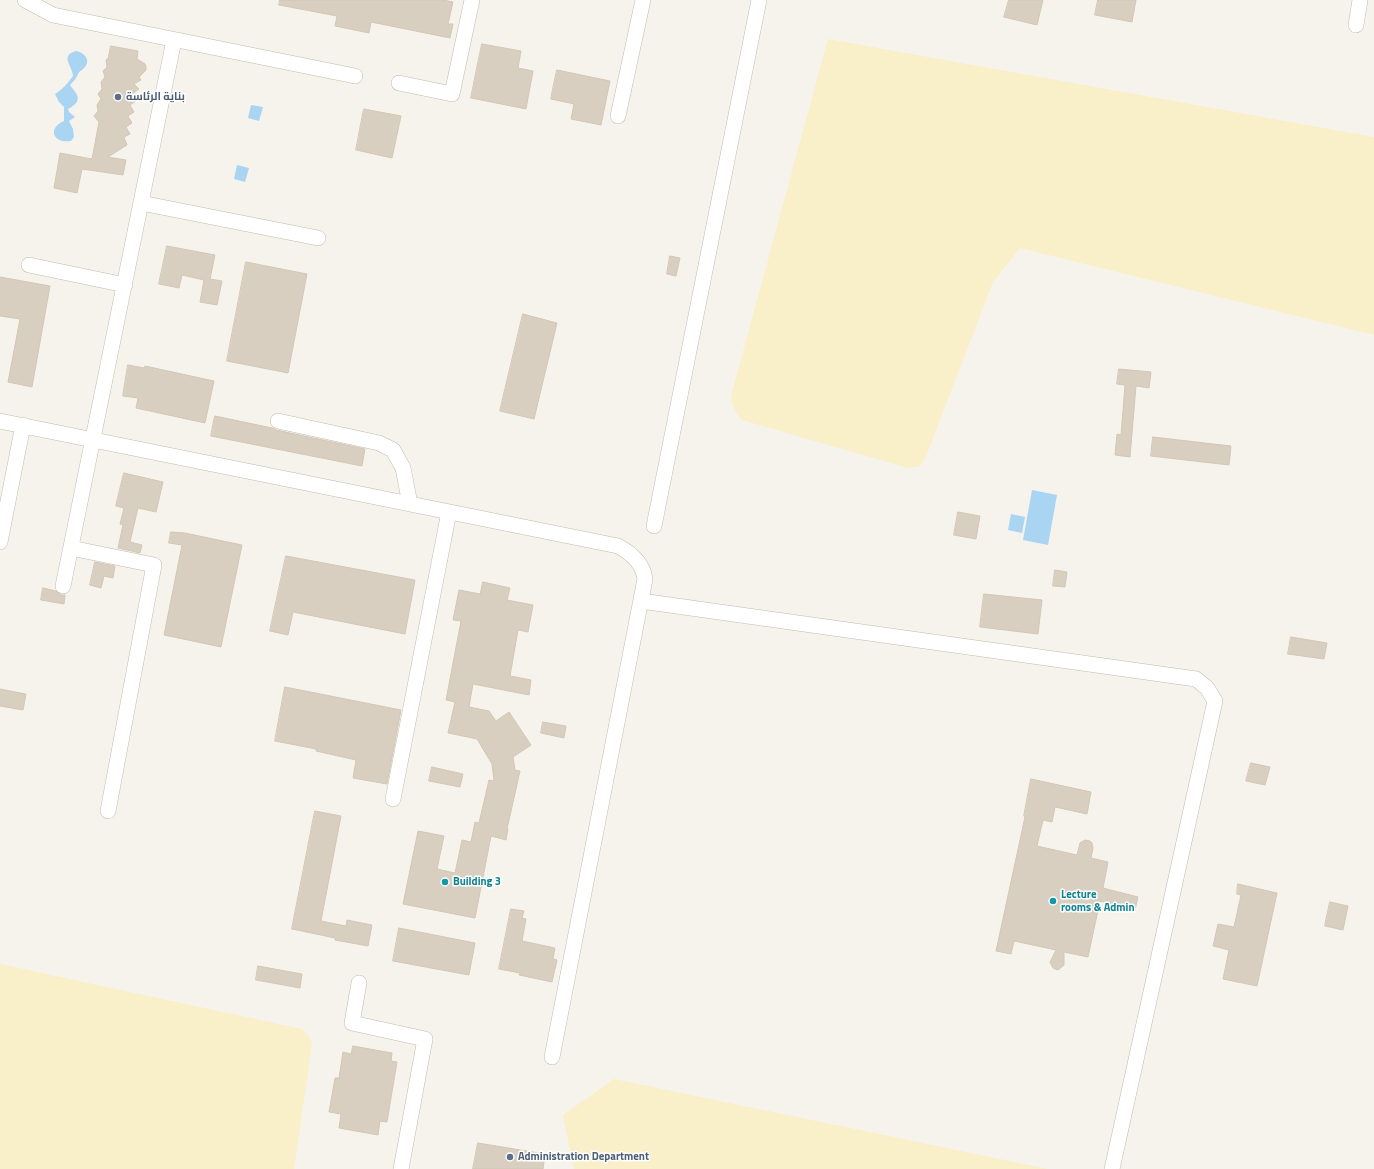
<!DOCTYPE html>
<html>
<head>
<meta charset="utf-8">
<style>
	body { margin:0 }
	canvas { display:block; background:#f6f3ec }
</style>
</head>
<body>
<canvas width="1374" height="1169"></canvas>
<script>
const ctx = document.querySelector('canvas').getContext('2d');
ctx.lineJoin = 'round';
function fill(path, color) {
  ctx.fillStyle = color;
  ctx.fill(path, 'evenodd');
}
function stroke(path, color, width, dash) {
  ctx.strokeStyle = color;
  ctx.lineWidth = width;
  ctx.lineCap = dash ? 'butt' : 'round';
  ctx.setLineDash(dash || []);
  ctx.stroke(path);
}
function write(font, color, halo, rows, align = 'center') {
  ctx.font = font + ' "Titillium Web",Cairo,sans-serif';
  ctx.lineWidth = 3;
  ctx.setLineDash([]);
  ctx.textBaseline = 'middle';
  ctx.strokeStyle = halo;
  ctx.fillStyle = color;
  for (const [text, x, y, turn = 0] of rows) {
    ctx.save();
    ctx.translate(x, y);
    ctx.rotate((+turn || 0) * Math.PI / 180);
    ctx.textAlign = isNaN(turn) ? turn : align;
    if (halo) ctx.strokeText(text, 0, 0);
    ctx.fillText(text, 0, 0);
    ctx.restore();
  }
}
fill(new Path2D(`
	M828,39l546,98v198l-354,-87 -27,34 -68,177 -5,7 -12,2 -166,-48 -8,-11 -3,-13z
	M0,964l302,65 7,7 3,8 -18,125h-294z
	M614,1079l434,90h-474l-11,-54z`), '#f9efc9');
fill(new Path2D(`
	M76,51c8,1 15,9 9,16 -2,3 -6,4 -7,7 -2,5 -4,7 -8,11 4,6 13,13 4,20 -2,2 -4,3 -6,4l1,3 6,5 -6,4 4,8 1,8 -3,4c-18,3 -24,-13 -7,-20 0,-1 0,-12 0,-14l-5,-5 -4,-8c8,-5 13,-11 18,-18 0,-10 -14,-20 3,-25z
	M251,105l12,2 -4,14 -11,-3z
	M237,165l12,3 -4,14 -11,-3z
	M1032,490l25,5 -9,50 -25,-5z
	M1011,514l14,3 -3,16 -14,-3z`), '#a9d4f2');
const building = new Path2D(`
	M280,0h163l10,2 -5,22h5l-3,14 -79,-16 -2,11 -34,-7 2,-10 -58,-11z
	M1009,0h34l-6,25 -33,-8z
	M1098,0h38l-4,22 -37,-7z
	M482,44l39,7 -3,17 15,3 -7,38 -55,-11z
	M111,46l27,5 -1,8 8,5 1,3v3l-7,7 2,3 -7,4 5,5 -7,5 4,7 -6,4 4,7 -6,4 4,7 -6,4 4,7 -6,3 3,8 -19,12 18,3 -3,15 -41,-6 -5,24 -23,-5 6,-35 32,6 7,-37 -5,-6 4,-5 -1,-6 4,-6 -3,-5 4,-5 -1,-7 4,-5 -2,-6 4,-4 -1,-7 2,-2z
	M557,70l53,11 -9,44 -30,-6 3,-15 -23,-5z
	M364,109l37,7 -9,42 -36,-8z
	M167,246l48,9 -5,24 12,2 -5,24 -17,-3 4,-22 -22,-5 -3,13 -20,-4z
	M670,256l10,2 -4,18 -9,-2z
	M246,262l61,12 -19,99 -61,-12z
	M0,277l50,9 -18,101 -24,-5 12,-63 -20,-3z
	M523,314l34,9 -23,96 -34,-8z
	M128,365l16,3 1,-2 69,15 -9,42 -69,-15 2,-10 -15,-2z
	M1119,369l32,3 -2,16 -13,-2 -6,71 -15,-2 2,-21 4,1 4,-50 -8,-1z
	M215,416l57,12 4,2 89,19 -3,17 -151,-30z
	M1153,437l78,9 -2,19 -78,-9z
	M124,473l39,9 -7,30 -18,-4 -8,34 12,3 -2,8 -22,-5 5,-23 -3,-1 4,-16 -8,-2z
	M958,512l22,4 -4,23 -22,-4z
	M171,532l14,1 57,12 -21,102 -57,-12 18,-90 -13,-2z
	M286,556l129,24 -10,54 -112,-22 -5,23 -18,-4z
	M95,562l20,4 -2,12 -9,-2 -3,12 -11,-3z
	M1055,570l12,2 -2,15 -12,-1z
	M483,582l27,6 -3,12 26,5 -5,27 -10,-2 -8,46 21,4 -2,15 -56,-11 -4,23 20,4 7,10 13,-9 22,33 -18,12 2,13 5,1 -13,58h1l-2,11 -15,-4 -16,82 -72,-14 15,-73 26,5 -7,33 18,4 7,-33 9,2 4,-20 4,1 10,-43 5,1 -2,-17 -15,-25 -29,-6 7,-31 -9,-2 15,-79 -8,-1 6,-30 21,4z
	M43,588l13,3 5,4h4l-1,9 -23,-4z
	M984,594l58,6 -4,34 -58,-7z
	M1291,637l36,6 -3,16 -36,-5z
	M285,687l116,23 -14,74 -34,-6 3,-18 -40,-9v-2l-41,-8z
	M0,689l26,5 -3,16 -23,-4z
	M543,722l23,4 -2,12 -23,-5z
	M1251,763l19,4 -5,18 -19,-4z
	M432,767l31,7 -3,13 -31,-6z
	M1031,779l60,13 -4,22 -32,-7 -3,15 -9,-2 -6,26 40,9 3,-12 5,-3 5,1 2,2 1,5 -2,10 17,4 -5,26 35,9 -3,13 -35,-9 -12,56 -24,-5v13l-6,5 -5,-2 -3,-6 6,-12 -42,-9 -3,13 -15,-3 29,-134 -1,-1z
	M315,811l26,5 -20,105 25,5 1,-6 25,5 -4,21 -33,-6v-2l-43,-9z
	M1238,884l39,9 -20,93 -34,-7 6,-29 -16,-4 5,-22 16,3 7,-32 -4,-1z
	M1330,902l18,4 -5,24 -18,-4z
	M511,909l13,2 -2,7 4,1 -4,22 33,7 -2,11 4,1 -5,22 -33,-7 1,-2 -21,-4z
	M399,928l76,15 -6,32 -76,-14z
	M258,966l44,8 -2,14 -44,-8z
	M353,1046l39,7 -1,8 6,1 -10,60 -7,-1 -2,14 -39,-7 2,-14 -12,-2 6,-34h4l4,-26 8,2z
	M478,1143l67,11 -2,15h-70z`);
fill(building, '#d8cfc1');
stroke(building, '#d3c7b4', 1);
const minor = new Path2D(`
	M25,0l28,15 302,61
	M1356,25l4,-25
	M399,83l53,11 20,-94
	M618,116l25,-116
	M141,203l177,35
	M29,265l96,20
	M0,421l618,125c13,7 25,17 27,33l-93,478
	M278,421l101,22 14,7 10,18 7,36
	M654,526l105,-526
	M0,542l23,-117
	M71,548l83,17 -46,246
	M63,586l111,-546
	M641,601l555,78 11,9 8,13 -103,468
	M393,799l56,-287
	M359,983l-7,40 73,16 -24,130`);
stroke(minor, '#c2bbae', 16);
stroke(minor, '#fff', 15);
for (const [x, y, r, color] of [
	[118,97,4,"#5c6f8a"],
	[445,882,4,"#0f9aa8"],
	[1053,901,4,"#0f9aa8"],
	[510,1157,4,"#5c6f8a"]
]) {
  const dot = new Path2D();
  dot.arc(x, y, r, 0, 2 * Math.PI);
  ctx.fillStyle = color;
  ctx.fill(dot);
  stroke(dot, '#fff', 1.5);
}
write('bold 11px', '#4e5e75', '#fff', [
	["بناية الرئاسة",126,97],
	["Administration Department",518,1157]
], 'left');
write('bold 11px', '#0d838f', '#fff', [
	["Building 3",453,882],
	["Lecture",1061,895],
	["rooms & Admin",1061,908]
], 'left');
</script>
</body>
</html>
